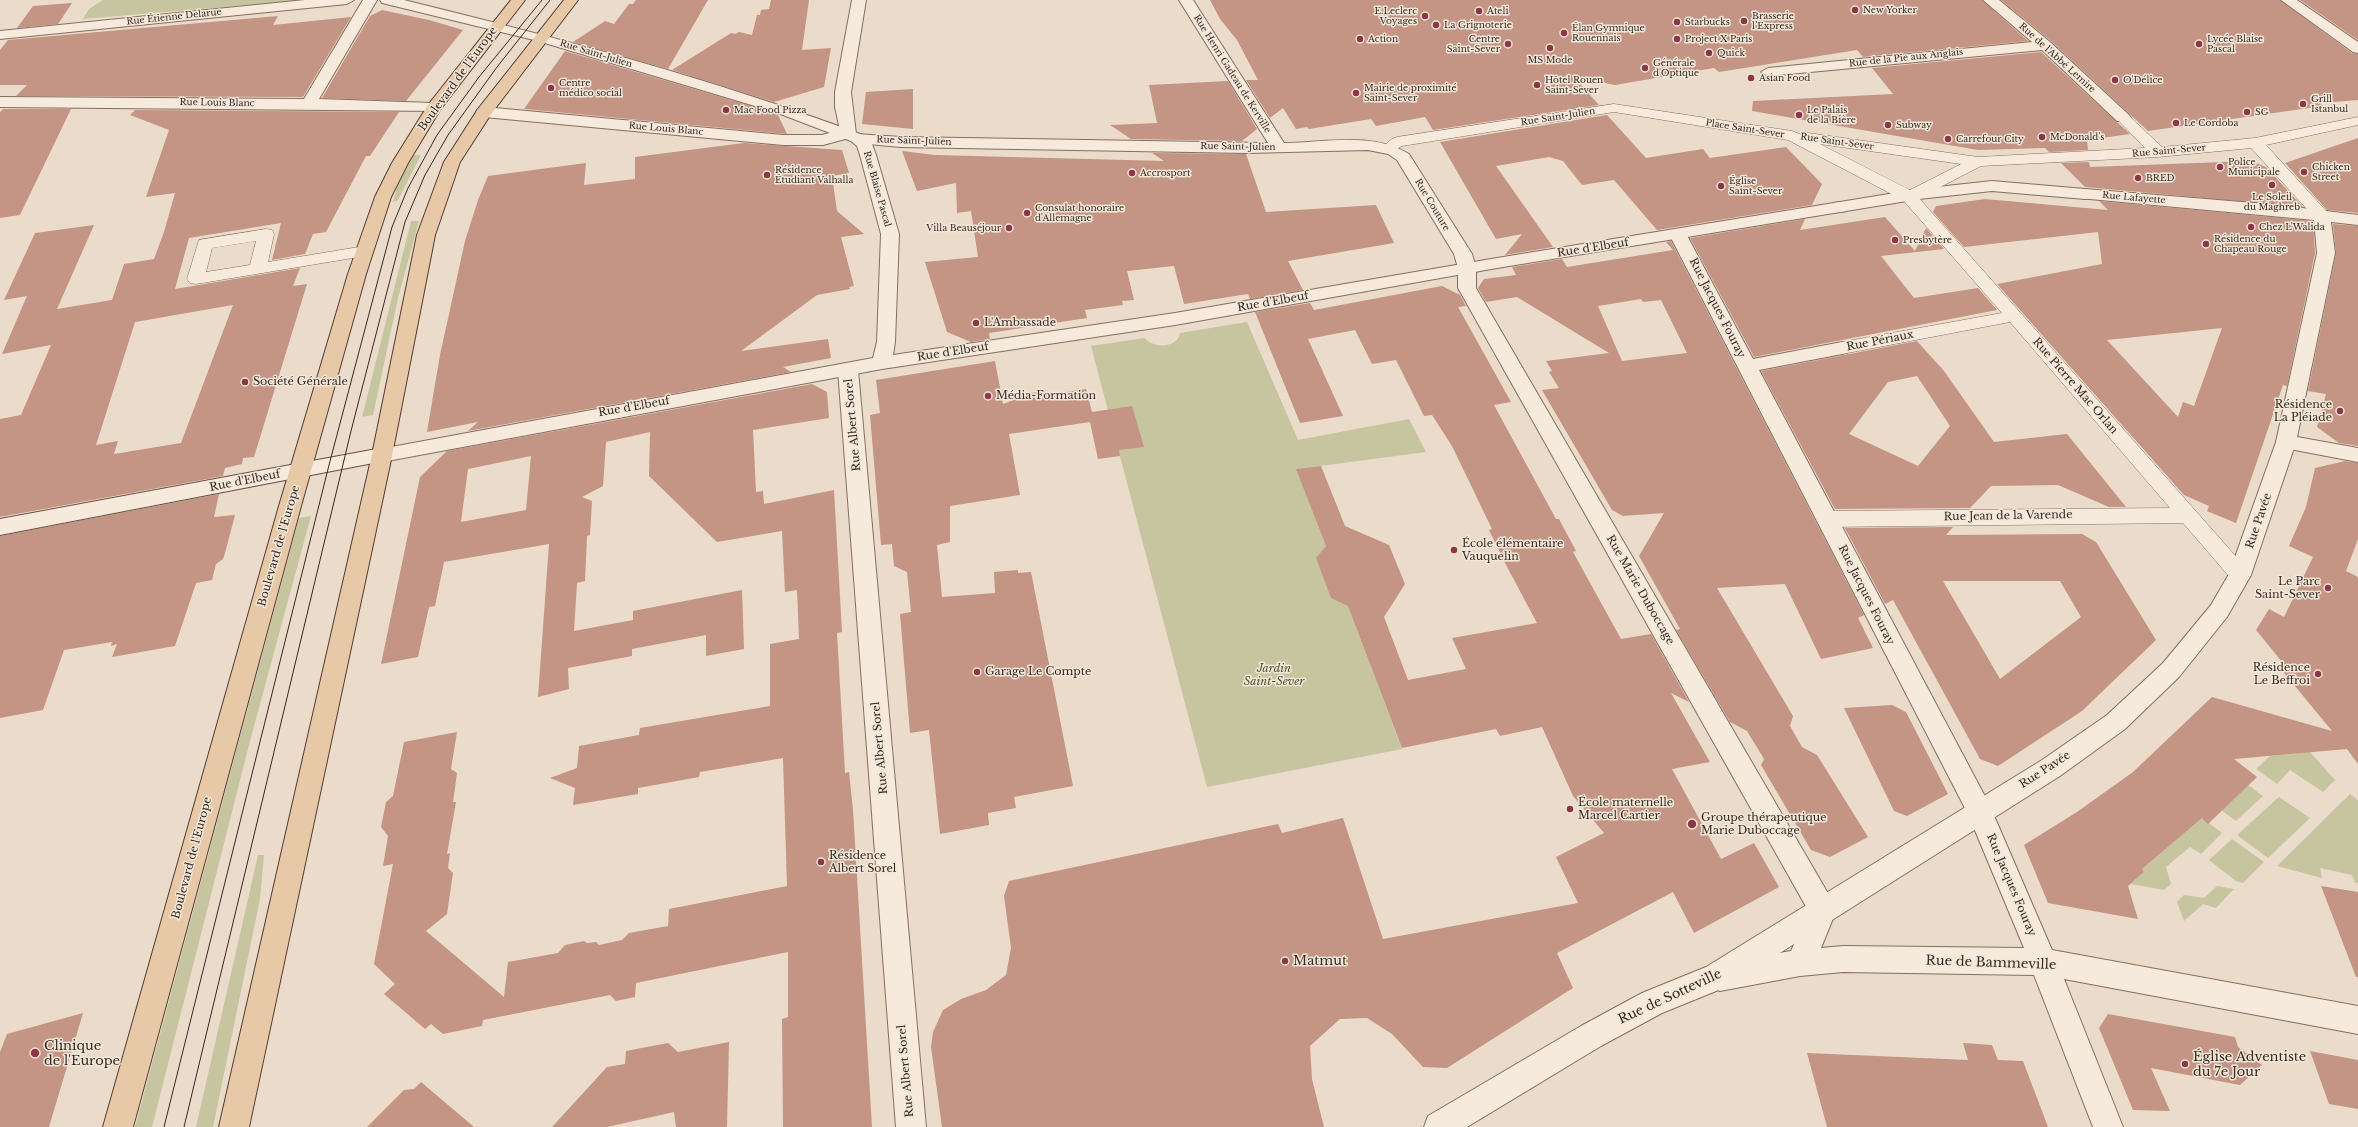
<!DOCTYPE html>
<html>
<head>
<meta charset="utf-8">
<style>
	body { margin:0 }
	canvas { display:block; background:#eadbca }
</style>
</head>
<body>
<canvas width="2358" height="1127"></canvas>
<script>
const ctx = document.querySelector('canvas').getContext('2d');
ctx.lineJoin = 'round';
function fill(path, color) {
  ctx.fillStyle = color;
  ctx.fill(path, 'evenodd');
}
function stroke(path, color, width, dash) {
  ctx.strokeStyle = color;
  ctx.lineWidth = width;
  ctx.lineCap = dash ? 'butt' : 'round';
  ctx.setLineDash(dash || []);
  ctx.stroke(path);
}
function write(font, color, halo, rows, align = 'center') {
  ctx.font = font + ' "Libre Baskerville",serif';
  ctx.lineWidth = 3;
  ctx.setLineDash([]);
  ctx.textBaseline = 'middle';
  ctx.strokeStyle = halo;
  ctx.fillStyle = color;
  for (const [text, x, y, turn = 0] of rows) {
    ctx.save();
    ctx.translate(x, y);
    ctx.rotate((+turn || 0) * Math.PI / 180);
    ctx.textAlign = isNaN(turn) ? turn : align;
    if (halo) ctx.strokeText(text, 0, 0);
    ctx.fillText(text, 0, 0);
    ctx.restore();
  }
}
fill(new Path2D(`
	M103,0h206l-226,19 6,-10z
	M413,155h8l-23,45 -5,2 4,-14z
	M411,221h8l-21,77 -25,117 -11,2z
	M1247,322l51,118 111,-21 17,33 -129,17 105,280 -195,38 -116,-441 54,-8c8,11 33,10 35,-5z
	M311,516l-61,225 -98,386h-17l164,-609z
	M2310,752l25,28 -12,12 -33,-22 -13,14 -21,-15 14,-13z
	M2240,779l23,17 -27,25 -23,-17z
	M2350,794l8,6v83h-3l-3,-8 -32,-7 2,10 -45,-12z
	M2279,797l31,21 -42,40 -31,-23z
	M2202,818l20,15 -21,21 -11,-7 -24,20 5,17 -7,6 -33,-6 13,-12 -2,-3z
	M2232,839l32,23 -21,21 -7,-2 -27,-21z
	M258,855h6l-4,44 -47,228h-17z
	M2217,886l17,3 -18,19 -13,-4 -19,17 -7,-19 7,-7 20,3z`), '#c7c59f');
fill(new Path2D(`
	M636,0h72l-40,69 -95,-27 32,-21 9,3 15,-20h4z
	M771,0h38l-7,50 29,-2 -7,39 -50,15 -102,-32 59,-37 4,1 4,-2 13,3 5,-20h3l1,-5 8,-1z
	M1210,0h772l46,41 -165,16 -6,-7 -138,22 -5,-4 -99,17 -41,-8 25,28 -166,25 -8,-13 -49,9 -5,-7 -62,10 -2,-2 -11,2 -13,-21 -13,10 -24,-38h12l-21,-40 -17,-21z
	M2001,0h279l72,53 6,1v46l-38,3 3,3 -175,25 -97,-90z
	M2300,0h58v40z
	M72,3l-14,21 -41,4 16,-22z
	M382,10l47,10 34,10 -57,71 -84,-3 48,-82z
	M278,16l-5,9 78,-8 -48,80 -287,-1 11,-11h-27v-35l8,-10z
	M565,51l210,62 3,2 9,19 -263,-25z
	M2041,52l89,82 -43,6 1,10 -39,2 -4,-4 -67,2 -226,-39 1,-10 140,-7 -21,-26z
	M1228,81l29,48 -15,12 -111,-2 -21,-14 47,-2 -8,-38z
	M913,89v40l-51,-5 4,-32z
	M3,109h68l-51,106 -20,3v-106z
	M135,110l264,2 -29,44h-4l-40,76 -13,2 -8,20 -33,6 9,-37 -92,15 -14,51 125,-21 -7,18 14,-2 -53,173 -11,1 -1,6 -17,4 -2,8 -223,41v-98l21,-4 30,-70 -49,9 25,-58 -23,4 31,-67 59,-8 -37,84 55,-9 12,-36 30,-5 10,-27 11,-39 -29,4 23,-67 -39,-15zM233,305l-52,138 -67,11 4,-13 -22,4 39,-123z
	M1607,115l39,43 57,-9 7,9 76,-11 36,37 -10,21 -155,25 -43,-50 -32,5 -19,-24 -14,-4 -53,9 57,81 -48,8 17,-21 -26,5 -56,-97z
	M2358,138v75l-31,-3 -42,-47z
	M744,143l98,7 7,23 -17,3 5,35 27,23 -23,3 13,49 -5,1 1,2 -33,6 -76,56 87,-12 3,19 -48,9 8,5 -323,59 10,-9 -51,10 13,-77 25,-114 13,-41 10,-24 98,-13 -2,22 51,-6v-22z
	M902,151l33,4 229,6 -12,-8 94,1 20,58 110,-7 18,38 -106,18 15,29 -53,9 -2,-5 -64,10 -10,-38 -47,5 7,29 -12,1 1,4 -38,5 2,8 -98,15 1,6 -19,3 -24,-10 -22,-70 53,-5 -7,-46 -14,2 -1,-30 -39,8z
	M2251,161l15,6 37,40 -218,-20 -24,-24 28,-1 1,5z
	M1985,199l123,11 -9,-9 214,20 2,32 -28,133 -4,-1 -47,138 -29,-12 2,-5 -25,-11 -187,-211 105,-20 -4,-32 -134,15 -31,-35 3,-6zM2222,328l-28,78 -11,-4 -5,15 -71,-77z
	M1885,217l30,34 11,-23 18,21 -63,7 33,42 64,-10 19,22 -243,47 -64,-119 115,-19 -5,11z
	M2333,224l25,2v220l-19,-3 -22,-16 9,-33 -18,-3 28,-138z
	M1671,241l193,374 -6,3 15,30 -52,11 -36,-75 -68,4 76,128 -3,10 12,21 15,8 51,82 -38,20 -19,-7 -50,-85 3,-6 -17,-28 -17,-9 -54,-92 4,-1 -41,-73 25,-43 -41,3 -11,-6 -70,-120 17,-2 -10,-16 3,-1 -6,-10 63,-8 -92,-56 -31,5 -8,-14 6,-9 32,-4 -4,-8 50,-8 5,8 106,-17 -7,-8zM1641,299l2,3 18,-2 26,53 -65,8 -24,-55z
	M1442,286l18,9 6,11 -8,1 53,95 -17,3 62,114h3l17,32 -3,1 48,87 30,-5 38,68 -18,-9 39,69 -38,7 49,90 33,-16 25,44 -85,46 -21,-41 -116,61 16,35 -126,80 -24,-1 -31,-33 -25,-16 -27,1 -30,27 2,33 12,48h-382l-11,-80 2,-15 10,-22 18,-11 25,-9 20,-15 5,-27 -7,-52 5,-15 269,-57 4,9 61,-15 40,121 195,-36 -22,-46 48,-24 -31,-37 -31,-69 -42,9 -4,-7 -94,19 -54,-142 -17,-8 -15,-40 10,-12 -30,-77 25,-3 24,60 44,19 16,39 -21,33 24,63 58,-11 -14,-31 85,-15 -32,-60 -16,-33 3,-1 -40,-83 -20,-31 -8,1 -28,-56 -24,4 -17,-34 -47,9 35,77 -43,7 -45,-111 55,-9 4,7z
	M1917,341l27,30 50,71 73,-8 59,73h-17l-51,-22 -67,1 -21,22 -135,1 -74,-138zM1917,376l33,50 -32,40 -69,-32 39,-52z
	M995,361l8,43 29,-11 13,-2 1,4 40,-6 6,23 40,-6 12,41 -25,3 1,6 -22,3 -8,-37 -81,12 11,61 -70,11v36l-13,3 5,52 53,-4 -1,-21 24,-2v3l13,-1 42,214 -59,11 2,11 -28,5 1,12 -49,9 -11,-104 -19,3 -10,-119 11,-2 -4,-40 -13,-6 -2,-22 -11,1 -11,-130 10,-2 -4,-33z
	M812,384l15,8 2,26 -76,12 3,62 7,-1 1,13 70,-14 8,142 -5,1 8,140 4,-1 4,38 19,317h-89l-1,-108 6,-2v-65l-152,31 -1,14 -19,4 -6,-6 -127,25 -1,6 -39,8 -12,-10 -6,5 -41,-35 11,-10 -21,-20 19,-100 -10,2 5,-30 -7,-9 5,-25 7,-6 11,-54 53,-10 -6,37 6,4 -4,29h3l-9,52 3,-1 -2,15 5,5 -6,41 -21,17 78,66 4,-35 50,-9 7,-8 19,-4 3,2 9,-1 3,3 23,-5 7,-7 39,-7 1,-17 118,-23 -4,-128 -83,14 -1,5 -61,11v6l-65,11 2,-17 -25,-10 27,-10 2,-22 60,-11 1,-7 130,-22v-62l29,-5 -2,-49 -12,2 -3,-61 -65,11 -68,-66 1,-44 -44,10 -3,44 -21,11 10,4 -2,34 -3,1 -2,45 -8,2 -3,48 59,-11v-9l109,-21 2,59 -38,7v-21l-74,14v7l-64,12 1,21 -31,8 11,-153 -105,18 -9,44 -6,1 -11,50 -37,7 39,-187 27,-26zM531,456l-5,54 -65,12 7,-53z
	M2345,461l13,2v76l-12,32 12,6v187l-11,-15 -113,10 23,18 -49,47 -6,-6 -60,51 2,3 -16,14 10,33 -90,-16 -24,-58 53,-33 56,-40 79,-75 120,34 -51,-62 6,-1 -31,-38 13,-21 15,8 29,-60 -24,-11 17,-39 9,-39z
	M219,494l-5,23 21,-2 -10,38 -2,6 -7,5 -4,16 -16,3 -21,63 -63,11 5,-13 -6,2 1,-4 -48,8 -21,60 -43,8v-182z
	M1953,527l-7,8 136,-1 14,8 60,98 -74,71 -84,55 -18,-7 -87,-159 -8,4 -40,-76zM1943,581h117l21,36 -81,62z
	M1892,705l14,7 42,82 -41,22 -13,-5 -50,-103z
	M2321,886l37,6v85h-2z
	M83,1013l-34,114h-49v-75l7,-18z
	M2108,1014l127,23 3,10 24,18 -22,20 -89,-17 19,43 -37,-1 -34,-82z
	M729,1042l-2,85h-51l-2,-15 -67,15h-55l55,-60 18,-3 1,-13 42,-8 10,9z
	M1963,1043l29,2 6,15 25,1 25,66h-221l-20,-74 161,7z
	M2310,1051l48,9v49l-29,-5z
	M421,1082l53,45h-107l37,-37 10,-1z`), '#c49484');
const pedestrian = new Path2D(`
	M1614,104l178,27 10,4 6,-2 170,24 167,-9 -29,-30 7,-4 5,1 34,32 93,-9 103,-21v8l-92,20 62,68 2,3 -2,3h-12l-65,-71 -93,9 -177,9 -62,32 328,371 4,6 -4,6 -7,2 -7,-2 -50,-58 -356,4 -7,-3 -3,-5 3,-5 7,-3 343,-3 -160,-186 -168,32 -6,-2 -3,-4 3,-4 6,-2 160,-29 -99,-113 -115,-60 -174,-28 -212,34 -13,7 -8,-5 11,-9 5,-2zM1820,144l141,20 -51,26z
	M266,229l6,1 2,4 -6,28 97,-16 6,1 2,4 -2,4 -6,1 -169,28 -6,-1 -3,-4 12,-39zM256,241l-6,24 -44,7 6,-24z`);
const minor = new Path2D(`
	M305,0h49l-7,4 -347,35v-8z
	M363,0h14l-58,99 114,4 5,2 3,3 -3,3 -438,-4v-10l304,2z
	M852,0h14l-15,92 5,42 45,3 367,6 -89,-143h14l91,143c40,0 88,-12 125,11l63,100 4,14v20l357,614 3,9 -15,37 22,-2 181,2 -55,-132 -300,-582 3,-4h12l69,129 89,-17 7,2 2,4 -2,4 -7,2 -83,16 230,434 63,146 306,56v28l-294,-55 59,148h-30l-59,-152 -191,-3 -43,4 -80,15 -10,-4 -4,-10 4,-10 10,-4 71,-12 18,-39 -351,-624v-20l-4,-14 -57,-94 -9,-6 -20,-4 -120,3 -347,-6 -44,-4 -6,-2 -2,-3 -26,7h-40l-299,-28 -6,-2 -2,-3 2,-3 6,-2 299,28h39l18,-5 -5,-23v-15z
	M1983,0h16l51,42 79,73 2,3 -2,3h-12l-75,-71 -274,26 -7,-4 7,-4 264,-26z
	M2281,0h16l61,42v11l-5,-1z
	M1992,181l93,8 6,1 2,4 -2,4 -6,1 -93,-8 -73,8 -79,13 -6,-1 -2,-4 2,-4 6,-1 79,-13z
	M848,364l7,1 3,5 68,757h-30l-58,-757 3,-5z
	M2286,435l72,13v14l-79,-15 -3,-5 3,-5z`);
const tertiary = new Path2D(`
	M380,0h24c155,38 309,79 459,135l9,9 4,11 23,79 -4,108 -2,13 282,-42 322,-55 343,-56 6,1 2,4 -2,4 -6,1 -343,56 -322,57 -293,44 -500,93 -7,-2 -3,-5 3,-5 498,-92 4,-16 4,-108 -21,-79 -3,-9 -6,-5 -76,-29 -237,-71 -156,-38z
	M2085,189l193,16 80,10v10l-27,-3 4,31 -39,189 -45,133 -24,42 -48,60 -54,52 -65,47 -334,211 -64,26 -61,33 -134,81h-43l4,-11 153,-90 61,-33 64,-26 336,-207 65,-45 56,-52 48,-58 18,-31 47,-132 41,-189 -3,-33 -235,-22 -2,-4 2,-4z`);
const secondary = new Path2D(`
	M382,448l7,2 3,5 -3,5 -389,75v-16z`);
const primary = new Path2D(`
	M511,0h14l-85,110 -32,53 -17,34 -25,77 -65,232 -168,621h-30l176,-621 69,-232 27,-77 17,-34 36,-58z
	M564,0h14l-87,114 -31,48 -25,73 -43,220 -143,672h-30l153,-672 45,-220 27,-73 34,-53z`);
stroke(pedestrian, '#856e60', 1);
stroke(minor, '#856e60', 2);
stroke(tertiary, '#856e60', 2);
stroke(secondary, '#674f43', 2);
stroke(primary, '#533d34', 2);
fill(pedestrian, '#f6eadd');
fill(minor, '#f6eadd');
fill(tertiary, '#f6eadd');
fill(secondary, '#f6eadd');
fill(primary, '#e8c9a7');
stroke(new Path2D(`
	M164,1127l165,-662 63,-238 16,-39 29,-53 42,-58 63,-77
	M184,1127l167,-696 54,-209 20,-47 23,-40 49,-68 53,-67`), '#372922', 1);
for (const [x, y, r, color] of [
	[1855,10,4,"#8d3746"],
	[1479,11,4,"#8d3746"],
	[1425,16,4,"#8d3746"],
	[1744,21,4,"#8d3746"],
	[1677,22,4,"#8d3746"],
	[1436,25,4,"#8d3746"],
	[1564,33,4,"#8d3746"],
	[1360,39,4,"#8d3746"],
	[1677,39,4,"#8d3746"],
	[1508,44,4,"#8d3746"],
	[2199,44,4,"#8d3746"],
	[1550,48,4,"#8d3746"],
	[1709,53,4,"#8d3746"],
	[1645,68,4,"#8d3746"],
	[1751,78,4,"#8d3746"],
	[2115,80,4,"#8d3746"],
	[1537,85,4,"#8d3746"],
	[551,88,4,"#8d3746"],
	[1356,93,4,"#8d3746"],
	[2303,104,4,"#8d3746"],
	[726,110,4,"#8d3746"],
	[2247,112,4,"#8d3746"],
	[1799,115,4,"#8d3746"],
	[2176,123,4,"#8d3746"],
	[1888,125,4,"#8d3746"],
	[2042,137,4,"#8d3746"],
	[1948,139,4,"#8d3746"],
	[2220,167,4,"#8d3746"],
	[2304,172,4,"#8d3746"],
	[1132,173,4,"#8d3746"],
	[767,175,4,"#8d3746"],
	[2138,178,4,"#8d3746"],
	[2272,185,4,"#8d3746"],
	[1721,186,4,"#8d3746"],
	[1027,213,4,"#8d3746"],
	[2251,227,4,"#8d3746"],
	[1009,228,4,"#8d3746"],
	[1895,240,4,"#8d3746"],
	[2206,244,4,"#8d3746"],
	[976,323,4,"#8d3746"],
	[245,382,4,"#8d3746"],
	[988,396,4,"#8d3746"],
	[2340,411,4,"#8d3746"],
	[1454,550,4,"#8d3746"],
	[2328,588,4,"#8d3746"],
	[977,672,4,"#8d3746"],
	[2318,674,4,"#8d3746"],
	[1570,809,4,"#8d3746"],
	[1692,824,5,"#8d3746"],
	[821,862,4,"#8d3746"],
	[1285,961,4,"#8d3746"],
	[35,1053,5,"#8d3746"],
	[2185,1064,4,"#8d3746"]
]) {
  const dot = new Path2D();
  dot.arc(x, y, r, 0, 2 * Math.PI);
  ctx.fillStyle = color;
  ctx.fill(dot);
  stroke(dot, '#f2e7d9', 1.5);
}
write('9px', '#372922', '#f2e7d9', [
	["New Yorker",1863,10],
	["E.Leclerc",1417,11,"right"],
	["Voyages",1417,21,"right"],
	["Ateli",1487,11],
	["Brasserie",1752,16],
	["l’Express",1752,26],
	["Starbucks",1685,22],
	["La Grignoterie",1444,25],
	["Élan Gymnique",1572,28],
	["Rouennais",1572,38],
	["Action",1368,39],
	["Centre",1500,39,"right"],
	["Saint-Sever",1500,49,"right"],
	["Project X Paris",1685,39],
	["Lycée Blaise",2207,39],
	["Pascal",2207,49],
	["Quick",1717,53],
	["MS Mode",1550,60,"center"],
	["Générale",1653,63],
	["d'Optique",1653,73],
	["Asian Food",1759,78],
	["Hôtel Rouen",1545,80],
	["Saint-Sever",1545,90],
	["O'Délice",2123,80],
	["Centre",559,83],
	["médico social",559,93],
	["Mairie de proximité",1364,88],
	["Saint-Sever",1364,98],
	["Grill",2311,99],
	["Istanbul",2311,109],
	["Mac Food Pizza",734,110],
	["Le Palais",1807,110],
	["de la Bière",1807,120],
	["SG",2255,112],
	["Le Cordoba",2184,123],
	["Subway",1896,125],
	["McDonald's",2050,137],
	["Carrefour City",1956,139],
	["Police",2228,162],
	["Municipale",2228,172],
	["Chicken",2312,167],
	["Street",2312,177],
	["Résidence",775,170],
	["Étudiant Valhalla",775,180],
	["Accrosport",1140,173],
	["BRED",2146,178],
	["Église",1729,181],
	["Saint-Sever",1729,191],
	["Le Soleil",2272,197,"center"],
	["du Maghreb",2272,207,"center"],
	["Consulat honoraire",1035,208],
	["d'Allemagne",1035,218],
	["Chez L'Walida",2259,227],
	["Villa Beauséjour",1001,228,"right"],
	["Résidence du",2214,239],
	["Chapeau Rouge",2214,249],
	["Presbytère",1903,240]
], 'left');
write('9px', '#372922', '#f2e7d9', [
	["Rue Étienne Delarue",174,17,-6],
	["Rue Saint-Julien",596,54,17],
	["Rue de la Pie aux Anglais",1906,58,-6],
	["Rue de l'Abbé Lemire",2057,58,42],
	["Rue Henri Gadeau de Kerville",1232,74,58],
	["Rue Louis Blanc",217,103,1],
	["Rue Saint-Julien",1558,117,-9],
	["Rue Louis Blanc",666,129,5],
	["Place Saint-Sever",1745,129,9],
	["Rue Saint-Julien",914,141,2],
	["Rue Saint-Sever",1837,142,8],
	["Rue Saint-Julien",1238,147,1],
	["Rue Saint-Sever",2169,151,-5],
	["Rue Blaise Pascal",877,189,74],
	["Rue Lafayette",2134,198,5],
	["Rue Couture",1432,205,59]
]);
write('11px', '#372922', '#f2e7d9', [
	["Boulevard de l'Europe",458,79,-54],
	["Rue d'Elbeuf",1593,248,-9],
	["Rue d'Elbeuf",1273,302,-10],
	["Rue Jacques Fouray",1717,308,63],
	["Rue Périaux",1880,341,-11],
	["Rue d'Elbeuf",953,352,-9],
	["Rue Pierre Mac Orlan",2075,386,49],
	["Rue d'Elbeuf",634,407,-10],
	["Rue Albert Sorel",853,425,-95],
	["Rue d'Elbeuf",245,481,-11],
	["Rue Jean de la Varende",2008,516,-1],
	["Rue Pavée",2259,521,-71],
	["Boulevard de l'Europe",279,546,-74],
	["Rue Marie Duboccage",1640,590,60],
	["Rue Jacques Fouray",1866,595,63],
	["Rue Albert Sorel",880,748,-95],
	["Rue Pavée",2045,770,-33],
	["Boulevard de l'Europe",192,858,-75],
	["Rue Jacques Fouray",2011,885,67],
	["Rue Albert Sorel",906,1071,-95]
]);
write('11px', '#372922', '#f2e7d9', [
	["L'Ambassade",984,323],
	["Société Générale",253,382],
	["Média-Formation",996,396],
	["Résidence",2332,405,"right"],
	["La Pléiade",2332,418,"right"],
	["École élémentaire",1462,544],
	["Vauquelin",1462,557],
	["Le Parc",2320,582,"right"],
	["Saint-Sever",2320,595,"right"],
	["Résidence",2310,668,"right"],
	["Le Beffroi",2310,681,"right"],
	["Garage Le Compte",985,672],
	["École maternelle",1578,803],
	["Marcel Cartier",1578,816],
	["Groupe thérapeutique",1701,818],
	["Marie Duboccage",1701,831],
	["Résidence",829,856],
	["Albert Sorel",829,869]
], 'left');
write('italic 11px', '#4e512b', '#f2e7d9', [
	["Jardin",1274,669],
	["Saint-Sever",1274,682]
]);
write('13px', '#372922', '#f2e7d9', [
	["Matmut",1293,961],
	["Clinique",44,1046],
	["de l'Europe",44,1061],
	["Église Adventiste",2193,1057],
	["du 7e Jour",2193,1072]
], 'left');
write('13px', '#372922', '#f2e7d9', [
	["Rue de Bammeville",1991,963,2],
	["Rue de Sotteville",1670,997,-25]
]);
</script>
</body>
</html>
